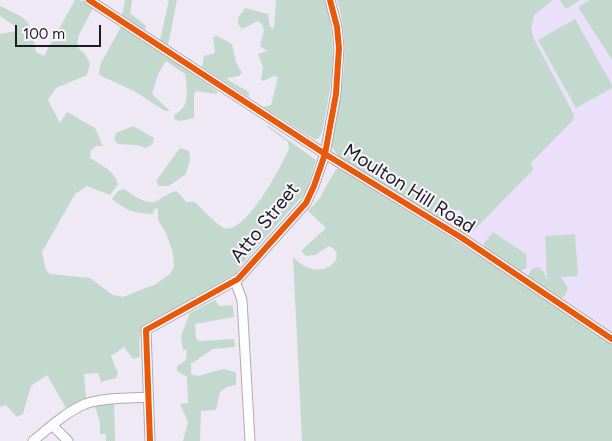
<!DOCTYPE html>
<html>
<head>
<meta charset="utf-8">
<style>
	body { margin:0 }
	#map { position:relative; width:612px; height:441px; overflow:hidden; background:#efe9f6; font-family:Figtree,sans-serif }
	canvas { display:block }
	.scale { position:absolute; left:15px; top:25px; width:86px; height:22px; box-sizing:border-box; border:2px solid #1e1a24; border-top:0; padding-left:6px; font-size:15px; line-height:18px; white-space:nowrap; color:#1e1a24; -webkit-text-stroke:4px #f8f5fb; paint-order:stroke }
</style>
</head>
<body>
<div id="map">
<canvas width="612" height="441"></canvas>
<div class="scale">100 m</div>
</div>
<script>
const ctx = document.querySelector('canvas').getContext('2d');
ctx.lineJoin = 'round';
function fill(path, color) {
  ctx.fillStyle = color;
  ctx.fill(path, 'evenodd');
}
function stroke(path, color, width, dash) {
  ctx.strokeStyle = color;
  ctx.lineWidth = width;
  ctx.lineCap = dash ? 'butt' : 'round';
  ctx.setLineDash(dash || []);
  ctx.stroke(path);
}
function write(font, color, halo, rows, align = 'center') {
  ctx.font = font + ' Figtree,sans-serif';
  ctx.lineWidth = 4;
  ctx.setLineDash([]);
  ctx.textBaseline = 'middle';
  ctx.strokeStyle = halo;
  ctx.fillStyle = color;
  for (const [text, x, y, turn = 0] of rows) {
    ctx.save();
    ctx.translate(x, y);
    ctx.rotate((+turn || 0) * Math.PI / 180);
    ctx.textAlign = isNaN(turn) ? turn : align;
    if (halo) ctx.strokeText(text, 0, 0);
    ctx.fillText(text, 0, 0);
    ctx.restore();
  }
}
fill(new Path2D(`
	M337,0h275v336l-127,-87 -146,-92 -7,-10 -1,-6 13,-65 1,-31 -4,-32z`), '#ebe0f9');
fill(new Path2D(`
	M75,0h5l13,8 -15,29 -1,10 8,7 5,9 -3,12 -31,13 -8,12 12,23 7,-11 28,16 8,18h-7l-5,4 -1,8c11,7 25,13 28,26l-8,11 -23,-9 -12,8 -33,58 4,18 4,4 40,4 23,17 10,2 33,-13 14,-10 4,-7 -1,-14 -7,-20 -8,-13v-12l-4,1 -1,5c-19,-1 -26,-3 -41,-15l6,-8 6,-2c9,6 25,19 36,10 7,-4 9,-6 17,-8l9,11h9c6,6 22,23 29,26 22,7 57,-62 65,-79l-1,-7 -22,-16 4,1 46,33 -10,32 -65,73 -6,9 -89,51c-8,9 -7,20 -6,32l-7,2 -9,-12 -13,9 7,17 -2,5 -15,4 -3,-9 -14,1 2,24 -20,10 -19,-33 -16,11 -8,28 -6,3 -11,-12 -6,2v-373l17,-3 -2,-5 -15,-10v-10c31,15 30,12 36,46l8,4z
	M125,0h7l-2,13 16,13 -1,4 -23,-15z
	M169,0h8l-9,45 -8,-5z
	M276,0h48c16,45 7,88 -2,133l-4,6h-4l-51,-32 8,-2 7,-28 -5,-1 -9,5 -3,-1 2,-13 -5,-13 9,-3 -7,-5 4,-16 -2,-6 -4,-3 -16,8 -4,-5v-6l7,-10 23,6 2,13 4,1z
	M337,0h216l-19,15 -3,14 3,10 40,76 -1,5 -42,43 2,7 -63,64 -6,1 -7,-4 5,-18 -2,-3h-7l-14,10 -100,-63 -7,-10 -1,-6c11,-47 21,-93 6,-141z
	M560,0h20l-12,8h-3z
	M590,0h22v60l-34,-53z
	M575,19l37,66v3l-36,20 -38,-68z
	M122,25l95,66v3l-21,-3 -2,4v23l-14,3 -5,-1 -1,-5c17,-8 13,-25 11,-41l-19,-13 -8,13 -6,20 18,17h-5l-31,-20 -35,-16 1,-10z
	M217,36l15,8 4,18 6,11 -3,3 -11,2v2l21,12v5l-47,-30 2,-11 11,-3 -2,-16z
	M133,126l21,12 -1,6 -7,4 -10,-3 -18,-1 -4,-5 2,-6z
	M180,148l9,3 1,9 -4,14 -17,12h-10l-3,-5z
	M336,169h3l200,124 73,51v97h-310l-9,-184c29,30 58,-2 36,-11l-14,9 -9,1 -5,-5 25,-23 -18,-17 11,-12z
	M493,232l33,22 1,13 -7,5 -35,-23 -1,-6z
	M575,234l3,42 -17,1 7,11 -2,6 -6,6 -33,-23 5,-8 7,-2 5,5 2,7 5,-1h-4l-2,-42z
	M215,300l4,6 14,-1 1,12 -39,7 1,14 3,3 35,-2 1,8 -22,2 -22,15v10l7,2 25,-7 13,3v13l-9,2 -7,5 -4,18 -15,1 -1,30h-17l5,-19 -8,-18 8,-1 -1,-26 -10,-6v-5l9,-6 1,-10h-4l-2,-14 9,-23z
	M114,404l1,37h-9v-7h-6v-11l-5,-17z`), '#c4d9cd');
const minor = new Path2D(`
	M89,0l236,154 137,84 150,101
	M235,281l7,19 8,141
	M52,425l16,16
	M33,441c16,-13 33,-29 52,-37 19,-7 43,-5 63,-7
	M150,441l-4,-111 92,-51 68,-76 8,-17 11,-32 11,-60 3,-46 -2,-21 -7,-27`);
stroke(minor, '#b0abb6', 11);
stroke(minor, '#fdfcfe', 9);
stroke(new Path2D(`
	M89,0l236,154 137,84 150,101
	M150,441l-4,-111 92,-51 68,-76 8,-17 11,-32 11,-60 3,-46 -2,-21 -7,-27`), '#e8590c', 6);
write('19px', '#1e1a24', '#f8f5fb', [
	["Moulton Hill Road",409,189,32],
	["Atto Street",265,223,-51]
]);
</script>
</body>
</html>
